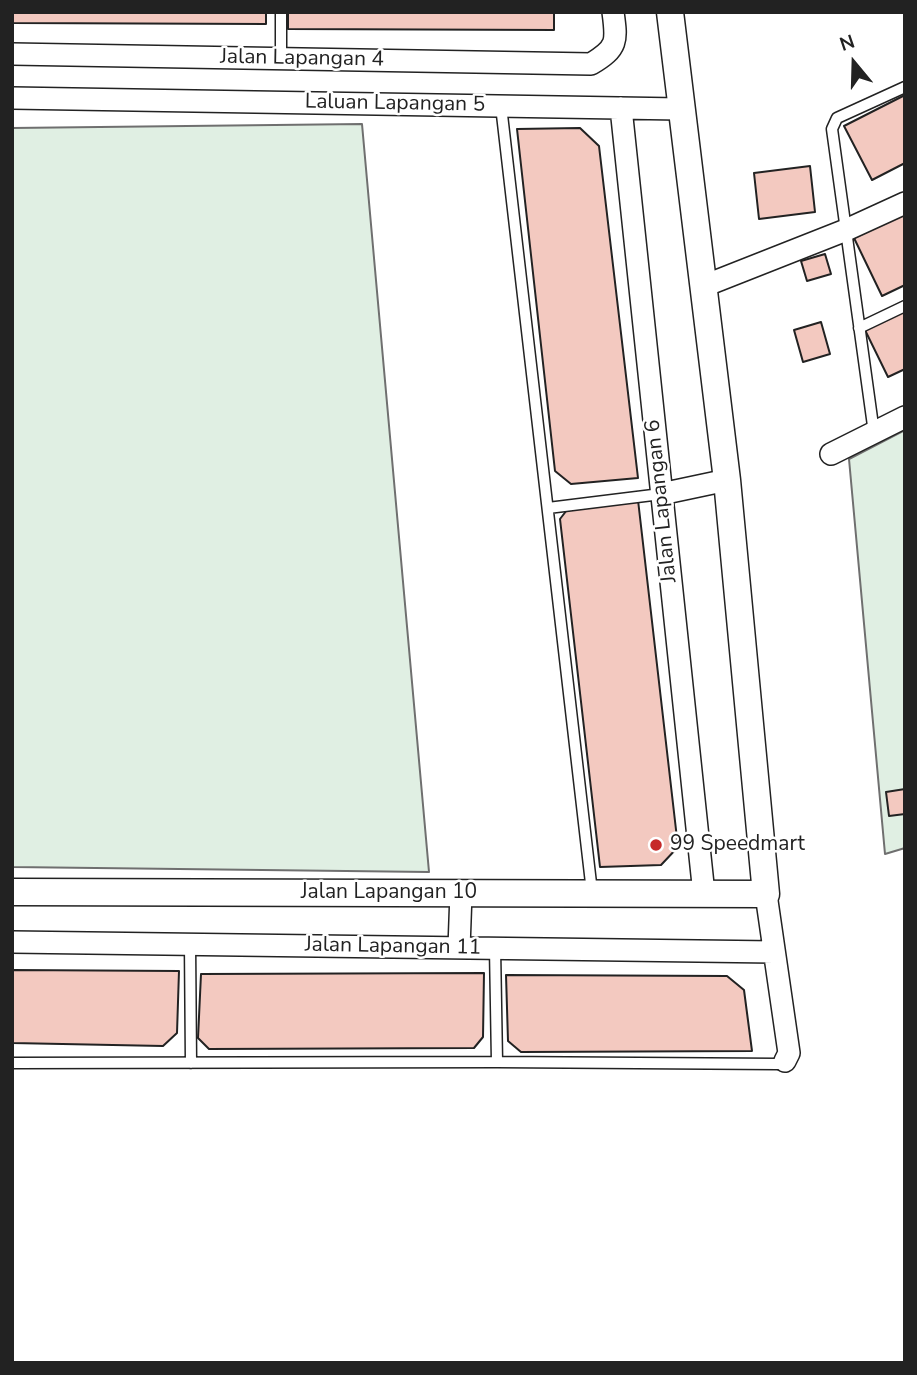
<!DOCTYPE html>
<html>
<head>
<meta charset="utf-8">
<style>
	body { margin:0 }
	#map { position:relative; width:917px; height:1375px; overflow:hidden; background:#fff; font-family:"Nunito Sans",sans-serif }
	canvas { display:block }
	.frame { position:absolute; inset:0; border:14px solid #222; pointer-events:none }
	.north { position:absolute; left:819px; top:28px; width:70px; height:70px; -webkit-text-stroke:5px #fff; paint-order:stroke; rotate:341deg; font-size:19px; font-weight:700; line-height:28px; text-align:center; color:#222 }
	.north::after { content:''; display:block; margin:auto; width:24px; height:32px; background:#222; clip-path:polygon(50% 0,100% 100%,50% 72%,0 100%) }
</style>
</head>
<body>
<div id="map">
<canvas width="917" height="1375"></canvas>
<div class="frame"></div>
<div class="north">N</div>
</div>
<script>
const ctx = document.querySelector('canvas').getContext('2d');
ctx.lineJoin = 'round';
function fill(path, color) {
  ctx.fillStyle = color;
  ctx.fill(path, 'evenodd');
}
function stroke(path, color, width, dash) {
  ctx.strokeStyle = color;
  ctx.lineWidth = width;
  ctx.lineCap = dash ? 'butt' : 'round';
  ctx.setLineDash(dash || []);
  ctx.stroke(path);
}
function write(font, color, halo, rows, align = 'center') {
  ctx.font = font + ' "Nunito Sans",sans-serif';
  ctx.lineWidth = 5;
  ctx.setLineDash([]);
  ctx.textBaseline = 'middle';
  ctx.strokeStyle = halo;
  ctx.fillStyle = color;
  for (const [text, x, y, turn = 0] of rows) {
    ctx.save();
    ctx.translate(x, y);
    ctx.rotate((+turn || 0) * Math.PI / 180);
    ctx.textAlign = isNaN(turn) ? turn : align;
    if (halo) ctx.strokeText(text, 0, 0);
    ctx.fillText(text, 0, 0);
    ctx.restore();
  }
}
const green = new Path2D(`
	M362,124l67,748 -417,-5v-739z
	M905,430v418l-20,6 -36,-395z`);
fill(green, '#e0efe3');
stroke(green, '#6f6f6f', 2);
const building = new Path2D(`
	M12,12h254v12l-254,-1z
	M288,12h266v18l-266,-1z
	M905,95v68l-33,17 -28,-54z
	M580,128l19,18 39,332 -67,6 -16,-13 -38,-342z
	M810,166l5,46 -56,7 -5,-46z
	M905,213v72l-23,11 -28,-58z
	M825,254l6,20 -24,7 -6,-20z
	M905,309v60l-17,8 -24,-49z
	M821,322l9,32 -27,8 -9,-32z
	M638,500l40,347 -17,18 -61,2 -40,-348 10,-13z
	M905,789v25l-16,2 -3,-24z
	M12,970l167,1 -2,62 -14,13 -151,-3z
	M484,973l-1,64 -9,11 -265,1 -11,-11 3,-64z
	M506,975l221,1 17,14 8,61 -231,1 -13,-11z`);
fill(building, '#f3c9c0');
stroke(building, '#222', 2);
const service = new Path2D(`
	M281,59v-47
	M501,106l91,786
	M859,328l46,-22
	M874,433l-42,-304 5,-11 68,-31
	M548,508l113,-14
	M190,944l1,119
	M495,948l2,114
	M12,1063l485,-1 281,2 7,-3`);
const minor = new Path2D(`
	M12,54l579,10c27,-16 26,-23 22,-52
	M12,98l668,11
	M621,108l83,786
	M704,286l142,-56 59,-27
	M831,454l74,-37
	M661,494l66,-14
	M766,894l23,159 -4,8
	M12,942l762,10
	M459,948l2,-55`);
const tertiary = new Path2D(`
	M12,892l754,2 -39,-414 -57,-468`);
stroke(service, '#222', 13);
stroke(minor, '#222', 24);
stroke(tertiary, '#222', 29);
stroke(service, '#fff', 10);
stroke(minor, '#fff', 21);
stroke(tertiary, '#fff', 26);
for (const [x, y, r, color] of [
	[656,845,7,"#c62828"]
]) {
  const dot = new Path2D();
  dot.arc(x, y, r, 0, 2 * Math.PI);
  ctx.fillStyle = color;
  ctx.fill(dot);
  stroke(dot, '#fff', 2.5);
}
write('21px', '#222', '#fff', [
	["Jalan Lapangan 4",302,59,1],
	["Laluan Lapangan 5",395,104,1],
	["Jalan Lapangan 6",662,501,-96],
	["Jalan Lapangan 10",389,893],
	["Jalan Lapangan 11",393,947,1]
]);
write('21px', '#222', '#fff', [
	["99 Speedmart",670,845]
], 'left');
</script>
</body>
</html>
